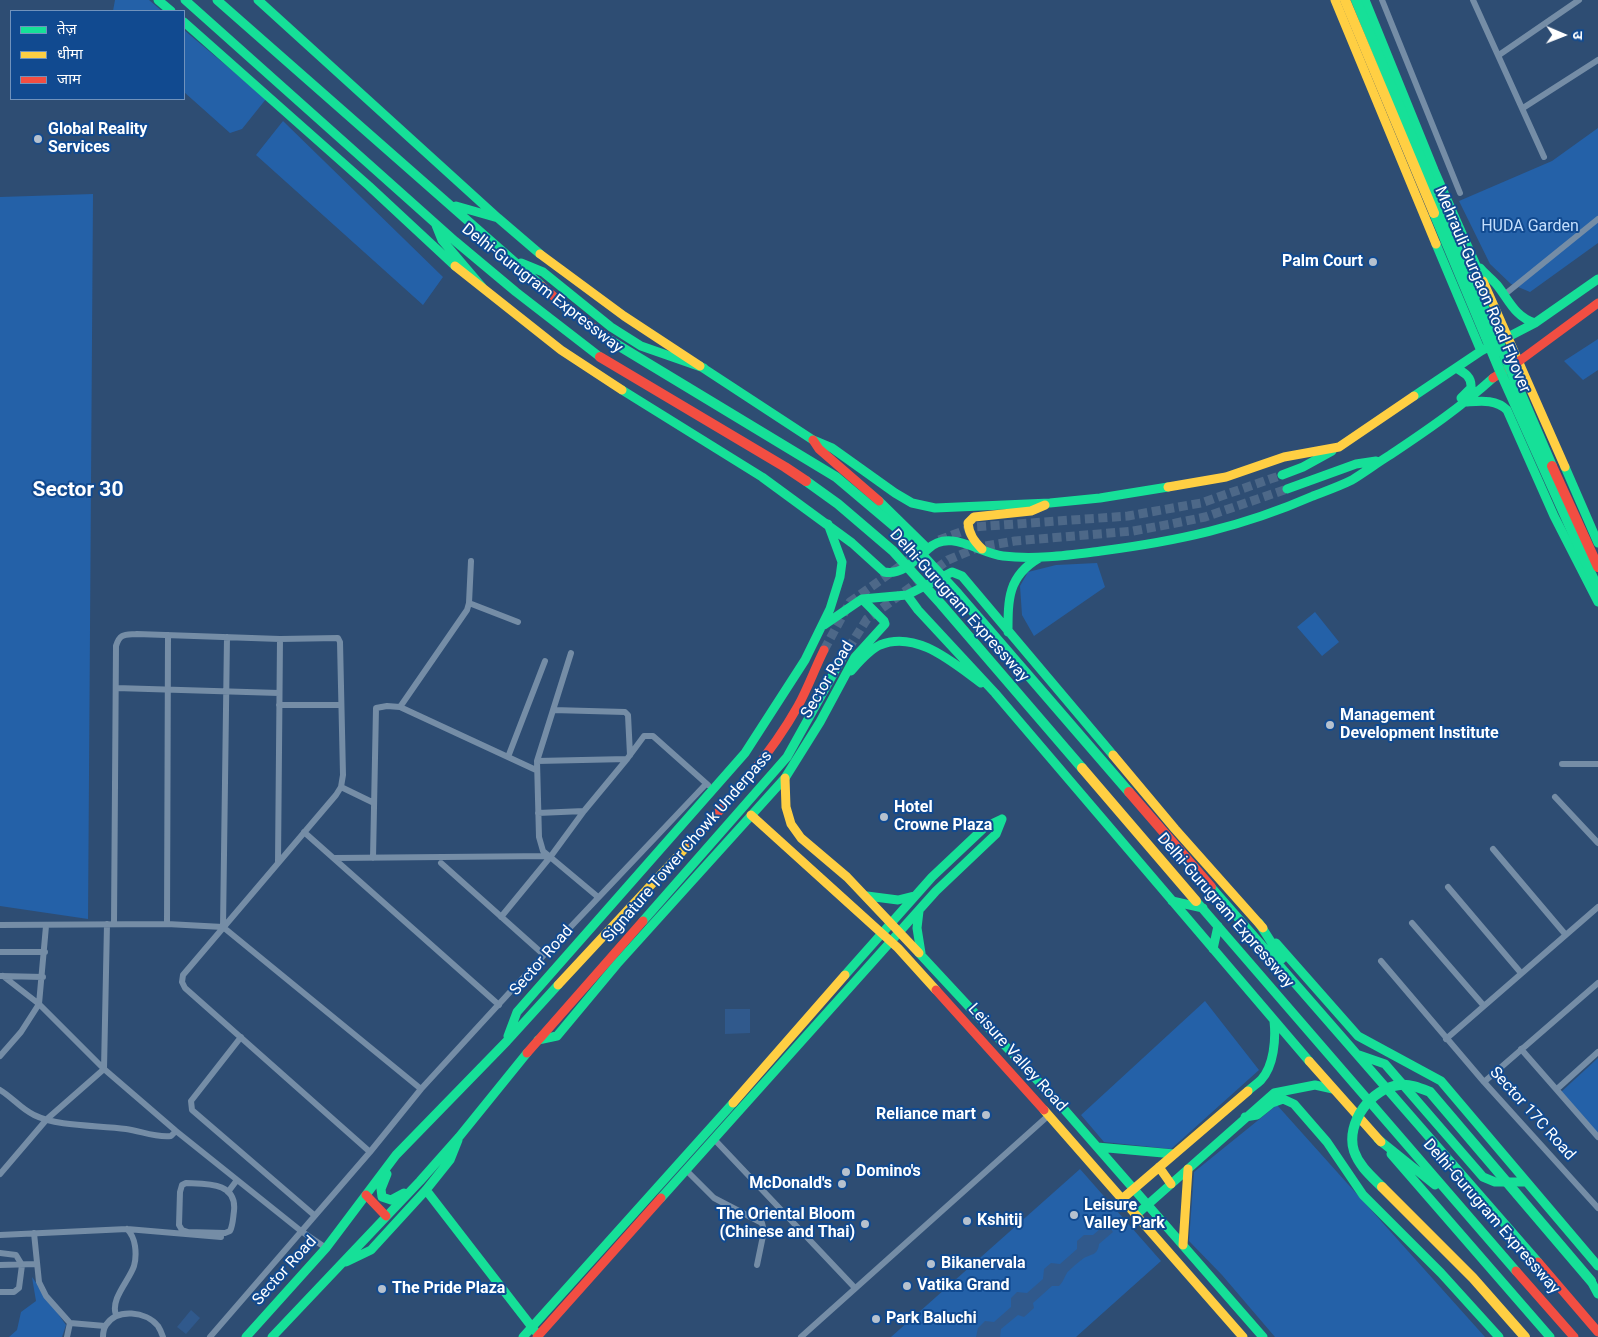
<!DOCTYPE html>
<html>
<head>
<meta charset="utf-8">
<style>
	body { margin:0 }
	#map { position:relative; width:1598px; height:1337px; overflow:hidden; background:#2e4d73; font-family:Roboto,"Noto Sans Devanagari",sans-serif }
	canvas { display:block }
	.legend { position:absolute; left:10px; top:10px; width:175px; height:90px; box-sizing:border-box; background:#114a90; border:1px solid #7092bc; margin:0; padding:6px 9px; list-style:none; font-size:15px; color:#fff }
	.legend li { display:flex; align-items:center; gap:10px; height:25px }
	.legend b { width:25px; border:1px solid #7092bc }
	.north { position:absolute; left:1538px; top:10px; width:50px; height:50px; -webkit-text-stroke:4px #114a90; paint-order:stroke; rotate:91deg; font-size:14px; font-weight:700; line-height:20px; text-align:center; color:#fff }
	.north::after { content:''; display:block; margin:auto; width:18px; height:22px; background:#fff; clip-path:polygon(50% 0,100% 100%,50% 72%,0 100%) }
</style>
</head>
<body>
<div id="map">
<canvas width="1598" height="1337"></canvas>
<ul class="legend">
<li><b style="height:6px;background:#16e098"></b>तेज़</li>
<li><b style="height:6px;background:#ffcf43"></b>धीमा</li>
<li><b style="height:6px;background:#f24e42"></b>जाम</li>
</ul>
<div class="north">उ</div>
</div>
<script>
const ctx = document.querySelector('canvas').getContext('2d');
ctx.lineJoin = 'round';
function fill(path, color) {
  ctx.fillStyle = color;
  ctx.fill(path, 'evenodd');
}
function stroke(path, color, width, dash) {
  ctx.strokeStyle = color;
  ctx.lineWidth = width;
  ctx.lineCap = dash ? 'butt' : 'round';
  ctx.setLineDash(dash || []);
  ctx.stroke(path);
}
function write(font, color, halo, rows, align = 'center') {
  ctx.font = font + ' Roboto,sans-serif';
  ctx.lineWidth = 4;
  ctx.setLineDash([]);
  ctx.textBaseline = 'middle';
  ctx.strokeStyle = halo;
  ctx.fillStyle = color;
  for (const [text, x, y, turn = 0] of rows) {
    ctx.save();
    ctx.translate(x, y);
    ctx.rotate((+turn || 0) * Math.PI / 180);
    ctx.textAlign = isNaN(turn) ? turn : align;
    if (halo) ctx.strokeText(text, 0, 0);
    ctx.fillText(text, 0, 0);
    ctx.restore();
  }
}
fill(new Path2D(`
	M115,0h34l13,11h-49z
	M184,30l82,69 -24,30 -12,4 -46,-41z
	M283,121l160,156 -20,28 -167,-150z
	M1598,128v115l-68,49 -19,-8 -21,-20 -31,-63 93,-40z
	M93,194l-5,725 -88,-13v-709z
	M1598,339v31l-15,10 -19,-19z
	M1097,563l8,24 -71,49 -12,-21 -2,-29 8,-14 28,-7z
	M1315,612l24,30 -17,14 -25,-29z
	M1205,1001l54,69 -88,79 -67,-7 -23,-27z
	M1598,1058v77l-37,-43z
	M1277,1105l208,232h-210l-53,-62 -33,-34 5,-69z
	M1080,1169l81,92 -85,76h-185z
	M32,1277l34,48 -4,12h-53l8,-7 4,-18 15,-11z`), '#2461a8');
fill(new Path2D(`
	M725,1009h25v24l-25,1z
	M1107,1223l6,9 -14,12c-1,10 -6,10 -13,13 -3,1 -17,13 -19,16 -3,5 -4,9 -8,13h-7l-19,17 1,5 -10,9 -6,-2 -17,14 -1,8h-24l2,-9 7,-7 9,1 17,-15v-9l6,-6 10,1 16,-14 1,-10 7,-6 9,1 17,-15v-8l7,-6h9z
	M191,1310l9,8 -14,16 -9,-7z`), '#30598c');
stroke(new Path2D(`
	M939,540l35,-13 154,-11 73,-13 81,-28
	M824,650l26,-48 71,-51
	M841,660l26,-41 81,-59 31,-13 36,-6 118,-10 38,-7 34,-7 82,-28`), '#4d6888', 9, [9, 4.5]);
stroke(new Path2D(`
	M1382,0l78,193
	M1473,0l71,157
	M1499,55l80,-55
	M1523,108l75,-48
	M1504,295l94,-76
	M469,603l49,19
	M571,653l-34,108 2,76 4,14 55,46
	M116,688l163,5
	M279,705h61
	M400,707l67,-97 2,-7 2,-42
	M553,710l72,2 3,3 2,40
	M508,757l37,-96
	M537,761l90,-2
	M1562,764h36
	M341,787l33,16
	M1555,797l43,46
	M538,813l46,-2
	M304,832l195,173
	M1493,849l72,85
	M334,858l217,-2
	M373,858l3,-150 11,-2 13,1 136,63
	M278,863l2,-224
	M441,863l103,92
	M1448,887l73,86
	M501,917l50,-61 33,-45 43,-52 17,-23h9l55,49
	M1412,923l72,83
	M114,924l2,-278c4,-13 9,-11 21,-12l143,5 58,-1 2,4 3,133 -2,12 -5,8 -153,180 -1,7 3,6 185,164
	M167,924l1,-289
	M0,925l167,-1 56,3 198,162
	M223,927l4,-290
	M0,952h45
	M1381,961l103,121 114,126
	M1,976l42,1
	M3,976l36,28 65,65 72,62 125,100 25,17
	M241,1037l-50,64 1,9 122,105
	M1446,1039l152,-132
	M1521,1049l77,88
	M0,1056l21,-24 18,-28 7,-78
	M1484,1082l114,-99
	M1557,1089l41,-37
	M0,1090c12,7 21,19 34,25 24,12 65,10 92,14 15,2 30,9 45,7l5,-5
	M714,1139l141,149
	M686,1170l28,28 48,25 2,8 -7,34
	M0,1174l47,-55 57,-50 3,-145
	M186,1183c21,1 51,-1 48,28 -1,7 -1,14 -4,20l-5,2 -37,-1 -6,-2 -3,-5 1,-33 2,-7z
	M228,1192l9,-12
	M34,1233l5,49 7,14 24,27 -3,14
	M0,1235l127,-6 94,8
	M0,1253l16,2 6,10 -3,23 -5,4h-14
	M0,1265l36,-1
	M116,1315c-6,-16 13,-34 18,-49 2,-7 2,-13 1,-20 -1,-7 -3,-12 -8,-17
	M70,1323l35,3
	M103,1337c0,-3 1,-9 3,-12 11,-17 40,-14 52,1 2,3 4,8 5,11
	M210,1337l160,-185 51,-63 123,-134 162,-171
	M801,1337l248,-222`), '#758da6', 6);
stroke(new Path2D(`
	M158,0l13,11
	M185,0l270,241 61,51 84,65
	M217,0l325,286
	M258,0l240,218 42,36
	M1365,0l69,170 49,111
	M184,22l185,164 86,80
	M456,206l42,12
	M436,225l6,15 40,47
	M1436,244l45,107
	M521,263l22,9 68,55 30,19 63,22
	M1480,268c5,6 12,11 17,17 12,15 18,32 38,38
	M700,366l113,74 19,8 63,45 17,10 23,5 115,-5 50,-5 68,-11
	M1456,368c9,5 16,9 15,20l-10,10
	M622,390l140,87 90,66 32,29c18,4 31,-12 44,-23l-49,-48
	M1414,396l67,-45 54,-28 63,-44
	M1466,402c15,-1 30,-3 41,8l47,106 44,86
	M1565,467l33,76
	M1282,475l21,-8 29,-16
	M1287,489l69,-25 20,-3
	M928,549c21,-21 51,4 75,7 32,4 66,-1 98,-5 77,-10 141,-24 212,-55 13,-5 27,-10 39,-16 13,-8 25,-17 38,-25 36,-24 71,-48 103,-77
	M907,595l11,15 77,83 314,368
	M862,599l45,-4 45,-23 10,4 151,179
	M824,625l38,-26
	M1008,632c0,-33 0,-56 31,-74
	M851,671c8,-9 18,-21 29,-26 37,-15 73,18 101,38
	M1211,887l327,375
	M867,896l31,4 16,-4
	M1172,901l31,7
	M1196,901l320,370
	M919,911l-2,17 4,25
	M643,921l144,-164 54,-97
	M1259,923l23,36
	M1276,943l82,93 83,45 157,185
	M1213,949l5,-23
	M919,953l144,155 200,229
	M845,975l87,-98 53,-50 17,-8
	M508,1036l9,-24 228,-259 60,-93 25,-51 10,-32 2,-15 -14,-38
	M538,1040l19,-4 60,-72 168,-186 35,-56 35,-65 30,-33 -1,-3 -22,-22
	M1359,1055l26,9 98,113 12,5h31
	M1248,1091c4,-4 9,-7 13,-11 13,-14 15,-41 13,-59
	M1245,1117l12,-2 15,-12 11,-4 11,5 33,38 36,53 78,78 58,64
	M1378,1139l57,46
	M1097,1147l77,7
	M1391,1154l159,183
	M387,1174l-6,15 1,8 9,3 13,-7
	M426,1190l109,141
	M661,1198l275,-307 60,-57 6,-15
	M1136,1215l138,-122 41,-8 18,4
	M346,1262l25,-12 55,-60 24,-30 8,-20
	M1591,1281l7,13
	M246,1337l80,-89 70,-93 111,-114 51,-56
	M272,1337l148,-156 39,-44 68,-84
	M523,1337l210,-234`), '#16e098', 9);
stroke(new Path2D(`
	M1335,0l101,244
	M540,254l84,62 76,50
	M455,266l106,84 61,40
	M1483,281l82,186
	M1168,487l58,-10 58,-20 55,-10 75,-51
	M982,549c-8,-8 -13,-15 -14,-26l6,-6 57,-6 14,-6
	M1113,755l62,74 88,99
	M785,778l1,29 5,17 10,14 46,39 72,76
	M751,815l147,133 38,42
	M558,985l133,-143
	M1309,1061l72,81
	M733,1103l112,-128
	M1044,1110l199,227
	M1159,1167l12,17
	M1122,1199l126,-108
	M1183,1245l5,-76`), '#ffcf43', 9);
stroke(new Path2D(`
	M542,286l18,16 51,39
	M1493,378l25,-16 80,-59
	M813,440l6,9 60,52
	M691,842c39,-42 79,-86 107,-136 10,-18 17,-38 26,-56
	M936,990l108,120
	M527,1053l116,-132
	M366,1195l20,21
	M1538,1262l60,70
	M1516,1271l58,66
	M537,1337l124,-139`), '#f24e42', 9);
stroke(new Path2D(`
	M1356,0l85,208 111,258
	M1434,213l66,158 98,218
	M611,341l225,136 64,54 58,63 171,198
	M806,481l32,23 55,47 48,53 141,164
	M1382,1187c-11,-11 -23,-21 -28,-36 -9,-28 18,-64 46,-66 11,-1 20,3 30,7l161,189`), '#16e098', 10);
stroke(new Path2D(`
	M1345,0l89,213
	M1082,768l114,133
	M1382,1187l91,91 52,59`), '#ffcf43', 10);
stroke(new Path2D(`
	M600,357l185,110 21,14
	M1552,466l46,101
	M1129,792l82,95`), '#f24e42', 10);
for (const [x, y, r, color] of [
	[38,139,5,"#b6c1ce"],
	[1373,262,5,"#b6c1ce"],
	[1330,725,5,"#b6c1ce"],
	[884,817,5,"#b6c1ce"],
	[986,1115,5,"#b6c1ce"],
	[846,1172,5,"#b6c1ce"],
	[842,1184,5,"#b6c1ce"],
	[1074,1215,5,"#b6c1ce"],
	[967,1221,5,"#b6c1ce"],
	[865,1224,5,"#b6c1ce"],
	[931,1264,5,"#b6c1ce"],
	[907,1286,5,"#b6c1ce"],
	[382,1289,5,"#b6c1ce"],
	[876,1319,5,"#b6c1ce"]
]) {
  const dot = new Path2D();
  dot.arc(x, y, r, 0, 2 * Math.PI);
  ctx.fillStyle = color;
  ctx.fill(dot);
  stroke(dot, '#114a90', 2);
}
write('bold 16px', '#fff', '#114a90', [
	["Global Reality",48,130],
	["Services",48,148],
	["Palm Court",1363,262,"right"],
	["Management",1340,716],
	["Development Institute",1340,734],
	["Hotel",894,808],
	["Crowne Plaza",894,826],
	["Reliance mart",976,1115,"right"],
	["Domino's",856,1172],
	["McDonald's",832,1184,"right"],
	["Leisure",1084,1206],
	["Valley Park",1084,1224],
	["The Oriental Bloom",855,1215,"right"],
	["(Chinese and Thai)",855,1233,"right"],
	["Kshitij",977,1221],
	["Bikanervala",941,1264],
	["Vatika Grand",917,1286],
	["The Pride Plaza",392,1289],
	["Park Baluchi",886,1319]
], 'left');
write('16px', '#c3defd', '#114a90', [
	["HUDA Garden",1530,227]
]);
write('16px', '#fff', '#114a90', [
	["Delhi-Gurugram Expressway",542,289,38],
	["Mehrauli-Gurgaon Road Flyover",1482,290,67],
	["Delhi-Gurugram Expressway",959,606,48],
	["Sector Road",828,680,-59],
	["Signature Tower Chowk Underpass",688,847,-49],
	["Delhi-Gurugram Expressway",1225,911,49],
	["Sector Road",542,961,-49],
	["Leisure Valley Road",1017,1058,48],
	["Sector 17C Road",1532,1114,48],
	["Delhi-Gurugram Expressway",1491,1217,49],
	["Sector Road",285,1271,-48]
]);
write('bold 21px', '#fff', '#114a90', [
	["Sector 30",78,491]
]);
</script>
</body>
</html>
